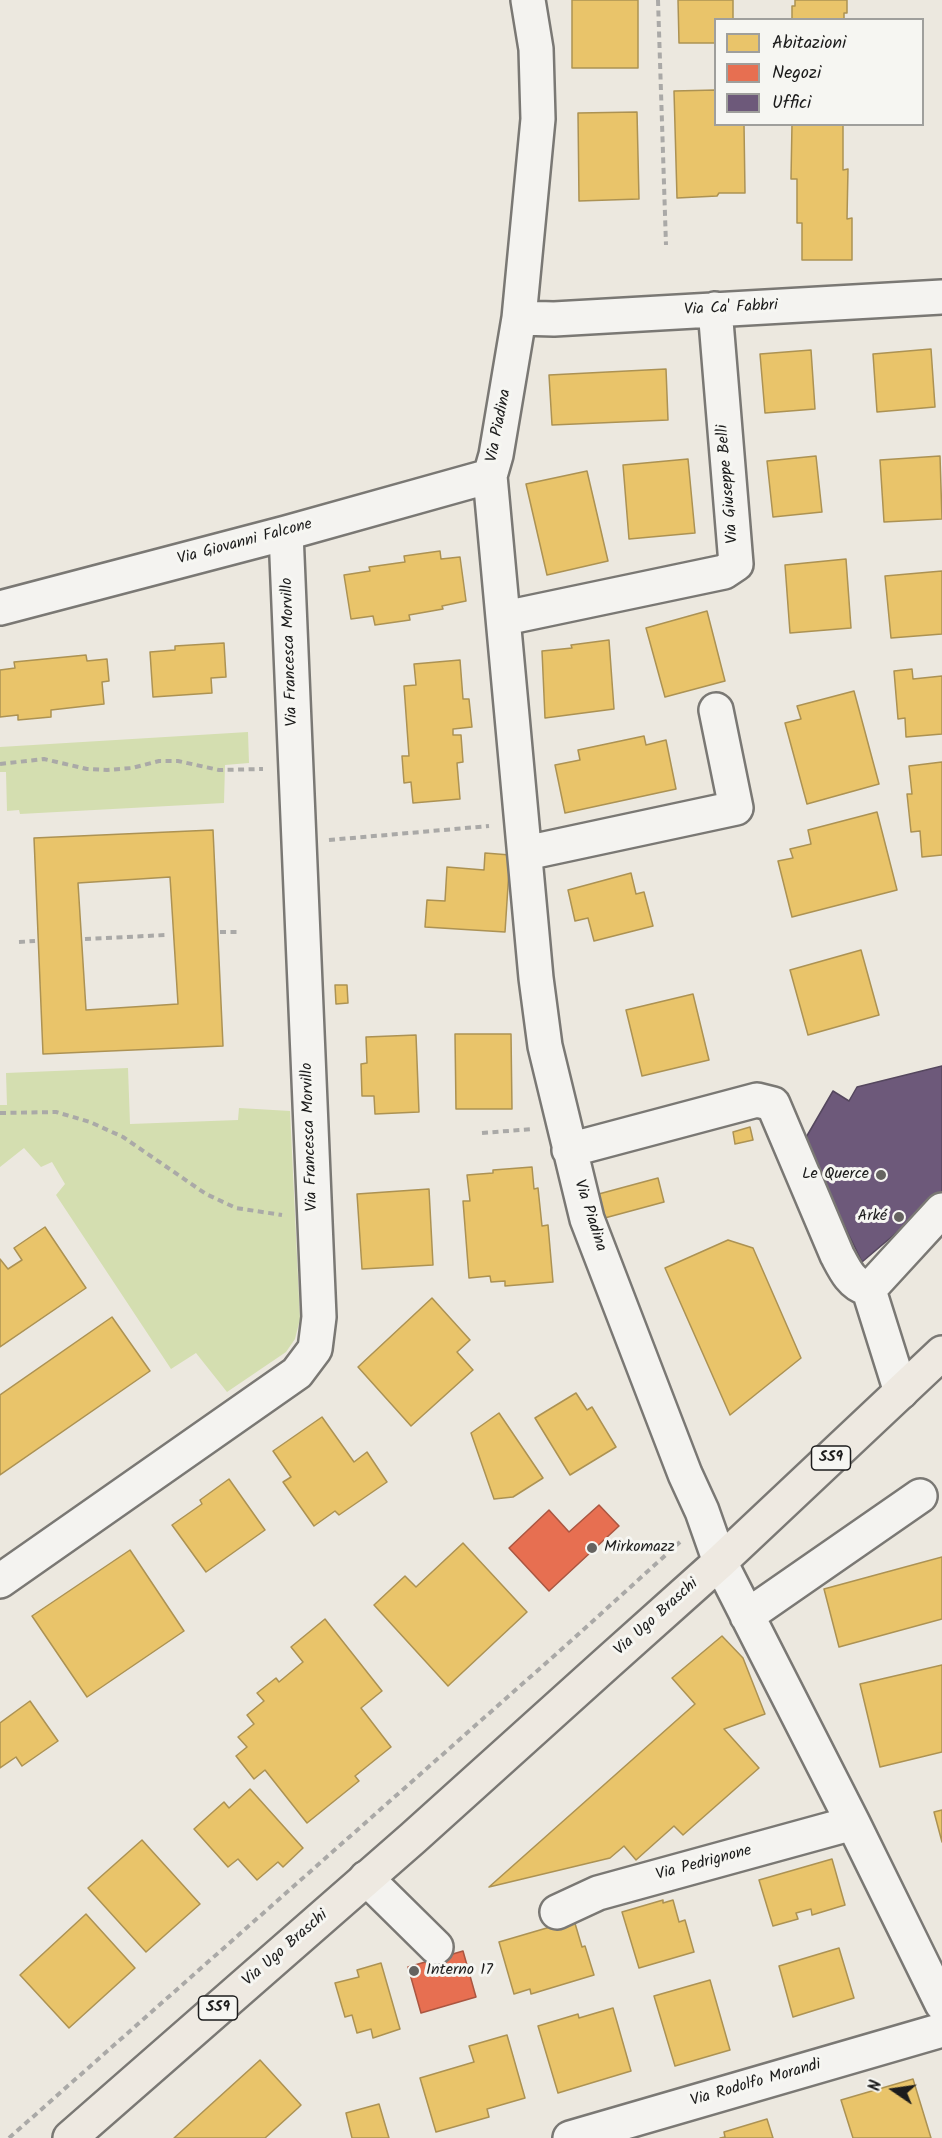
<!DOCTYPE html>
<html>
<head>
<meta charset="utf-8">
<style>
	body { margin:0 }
	#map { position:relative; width:942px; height:2138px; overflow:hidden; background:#ece8df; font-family:Kalam,sans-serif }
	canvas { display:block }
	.legend { position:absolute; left:714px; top:18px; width:210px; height:108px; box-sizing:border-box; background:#f6f6f2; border:2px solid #9f9f9c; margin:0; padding:8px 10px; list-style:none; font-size:18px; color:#1c1c1c }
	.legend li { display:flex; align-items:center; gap:12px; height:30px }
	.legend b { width:30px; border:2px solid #9f9f9c }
	.north { position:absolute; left:864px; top:2060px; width:60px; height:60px; -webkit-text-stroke:4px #f6f6f2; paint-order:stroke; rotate:283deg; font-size:16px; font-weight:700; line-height:24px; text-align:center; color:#1c1c1c }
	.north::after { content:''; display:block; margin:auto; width:21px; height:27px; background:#1c1c1c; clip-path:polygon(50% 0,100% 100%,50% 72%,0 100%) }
</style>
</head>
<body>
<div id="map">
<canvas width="942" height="2138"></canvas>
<ul class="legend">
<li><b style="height:16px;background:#e9c46a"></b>Abitazioni</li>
<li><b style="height:16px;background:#e76f51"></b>Negozi</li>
<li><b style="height:16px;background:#6d597a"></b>Uffici</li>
</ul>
<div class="north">N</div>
</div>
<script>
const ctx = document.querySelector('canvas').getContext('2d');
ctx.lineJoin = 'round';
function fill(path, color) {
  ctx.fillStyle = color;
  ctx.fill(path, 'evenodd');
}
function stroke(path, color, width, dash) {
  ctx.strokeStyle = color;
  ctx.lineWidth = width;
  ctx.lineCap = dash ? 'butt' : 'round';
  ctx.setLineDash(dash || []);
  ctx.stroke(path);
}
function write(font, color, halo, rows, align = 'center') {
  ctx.font = font + ' Kalam,sans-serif';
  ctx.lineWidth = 6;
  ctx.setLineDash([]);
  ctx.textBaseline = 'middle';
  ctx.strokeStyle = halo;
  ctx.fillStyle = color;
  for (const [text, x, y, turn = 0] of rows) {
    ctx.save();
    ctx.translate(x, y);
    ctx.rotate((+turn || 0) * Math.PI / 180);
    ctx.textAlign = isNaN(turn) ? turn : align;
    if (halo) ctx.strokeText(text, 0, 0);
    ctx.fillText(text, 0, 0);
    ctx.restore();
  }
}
fill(new Path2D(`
	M248,732l1,31 -24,2 -1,38 -204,11 -1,-4 -12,1 -1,-39h-6v-25z
	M128,1068l2,56 108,-4 1,-12 51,3 10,208 -5,20 -9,13 -59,40 -31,-39 -25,16 -115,-174 9,-11 -13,-22 -11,5 -17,-19 -24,19v-62h7l-1,-32z`), '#d4deb0');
const homes = new Path2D(`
	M572,0h66v68h-66z
	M678,0h55v20h-17v23h-37z
	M795,0h52v13h-3v7h-52v-14h3z
	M716,90v34h28l1,69h-26l-2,3 -40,2 -3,-107z
	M637,112l2,87 -60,2 -1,-88z
	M792,124h51v46l5,-1 -1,50 5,-1v42h-50v-37h-5v-44h-6z
	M931,349l4,58 -58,5 -4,-58z
	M811,350l4,59 -50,4 -5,-59z
	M666,369l2,51 -116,5 -3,-50z
	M816,456l6,56 -49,5 -6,-56z
	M940,456l2,63 -58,3 -4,-62z
	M688,459l7,74 -66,6 -6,-74z
	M587,471l21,90 -61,14 -21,-91z
	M440,551l1,8 19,-2 6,44 -24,5 1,3 -34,6 1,5 -35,5 -2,-9 -22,3 -7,-44 26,-4 -1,-4 36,-5 -1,-6z
	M846,559l5,69 -61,5 -5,-68z
	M942,571v63l-51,4 -6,-62z
	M707,611l18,70 -60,16 -19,-69z
	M609,640l5,69 -69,9 -3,-67 30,-3 -1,-3z
	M224,643l2,34 -15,1 1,15 -59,4 -3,-45 25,-2v-4z
	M86,655l1,6 20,-2 2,22 -7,1 2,22 -53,6v7l-33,3v-5l-18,2v-47l15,-2 -1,-6z
	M460,660l3,39h6l3,28 -19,2v6h8l2,27 -6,1 3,36 -47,4 -2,-21 -7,1 -2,-27h7l-5,-70 12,-1 -2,-21z
	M912,669l1,10 29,-3v58l-36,3 -1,-19 -7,1 -4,-48z
	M854,691l25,93 -72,20 -22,-81 16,-4 -4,-13z
	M644,736l2,9 20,-5 10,49 -111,24 -10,-48 25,-5 -2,-10z
	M942,762v93l-20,2 -2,-26 -9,1 -4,-38h5l-3,-28z
	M877,812l20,78 -105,27 -14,-56 15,-3 -3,-9 21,-5 -3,-14z
	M213,830l10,216 -180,8 -9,-216zM170,877l8,127 -92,6 -8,-127z
	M485,853l25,2 -5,77 -80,-5 2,-27 18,1 2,-34 37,3z
	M631,873l5,21 8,-2 9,34 -59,15 -6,-23 -13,3 -7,-31z
	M861,950l18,65 -71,20 -18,-65z
	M335,985h12l1,18 -12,1z
	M693,994l16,66 -67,16 -16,-66z
	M455,1034h56l1,75h-56z
	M416,1035l3,77 -44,2 -1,-18h-12l-1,-32 6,-1 -1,-26z
	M750,1127l3,13 -18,4 -2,-12z
	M532,1167l2,22 4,-1 4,38 6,-1 5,57 -48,4v-5l-14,1 -1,-6 -21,2 -6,-77h7l-3,-26 26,-2v-3z
	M658,1178l6,24 -63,17 -6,-24z
	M429,1189l4,76 -71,4 -5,-75z
	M45,1227l41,61 -86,59v-88l8,10 14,-9 -8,-12z
	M728,1240l25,8 48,110 -71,57 -65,-147z
	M432,1298l38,42 -13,12 16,18 -62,56 -53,-59z
	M112,1317l38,54 -150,104v-80z
	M576,1393l11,17 5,-3 24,40 -46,28 -35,-57z
	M499,1413l44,65 -30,19 -19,2 -23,-66z
	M322,1417l32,45 13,-10 20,30 -48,33 -4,-4 -21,15 -31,-44 8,-5 -18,-26z
	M229,1479l36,51 -59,42 -34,-47 30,-21 -2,-4z
	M463,1543l64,69 -79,74 -74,-81 31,-29 11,11z
	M130,1550l54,81 -97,66 -55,-81z
	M942,1557v62l-103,28 -15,-58z
	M325,1619l57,72 -21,17 30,39 -36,29 4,5 -52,42 -42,-53 -11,9 -18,-23 11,-9 -9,-10 16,-13 -7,-9 17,-14 -7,-8 19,-15 3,4 24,-20 -12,-15z
	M722,1636l21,22 22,56 -41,15 35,39 -76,67 -9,-9 -38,34 -12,-14 -14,12 -121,29 206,-183 -23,-26z
	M942,1665v87l-62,15 -20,-83z
	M30,1701l28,40 -36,25 -6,-9 -16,11v-45z
	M250,1789l53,59 -20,19 -5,-5 -21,18 -19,-21 -10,8 -34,-38 30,-27 5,6z
	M942,1810v32l-8,-30z
	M142,1840l58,64 -54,48 -58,-64z
	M832,1859l13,46 -33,10 -1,-6 -15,4 2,6 -25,7 -14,-46z
	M663,1900v3l10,-3 6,22 6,-2 9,32 -55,16 -17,-56z
	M86,1914l49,54 -66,60 -49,-53z
	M574,1920l8,27 3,-1 9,29 -63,19 -1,-5 -16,5 -15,-52z
	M839,1948l15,50 -61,19 -14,-51z
	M381,1963l19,66 -27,9 -2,-9 -14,4 -5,-18 -7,2 -10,-34 24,-6 -2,-7z
	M710,1980l20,70 -55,16 -21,-70z
	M613,2008l18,63 -73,22 -20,-67 40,-12 1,4z
	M507,2035l18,63 -38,11 2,8 -53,15 -16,-54 54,-16 -5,-16z
	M260,2060l41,45 -3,3 -33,30h-91z
	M913,2079l18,59h-78l-12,-38z
	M379,2104l10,34h-37l-6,-25z
	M767,2119l6,19h-53l5,-1 -1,-5z`);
fill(homes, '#e9c46a');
stroke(homes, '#ac9253', 1.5);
const shops = new Path2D(`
	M599,1505l20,21 -70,65 -40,-43 40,-38 20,22z
	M463,1951l13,46 -55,16 -13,-46z`);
fill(shops, '#e76f51');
stroke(shops, '#aa5641', 1.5);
const offices = new Path2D(`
	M942,1066v128l-80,68 -51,-105 2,-4 -12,-7 32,-55 16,10 8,-14z`);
fill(offices, '#6d597a');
stroke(offices, '#55475e', 1.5);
const minor = new Path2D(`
	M528,0l8,49 2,70 -19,199 -23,137 -6,21 46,502 9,68 42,173 98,255 17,37 18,51 133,261 89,181
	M519,318l35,1 388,-22
	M0,608l286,-75 204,-57
	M505,618l219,-46 12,-8 -21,-255
	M526,853l210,-45 -20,-98
	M569,1150l188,-50 16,4 64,151c7,13 14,29 29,33l7,-3 69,-75
	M868,1287l33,105
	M0,1581l297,-208 18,-24 4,-32 -33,-784
	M747,1616l173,-120
	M366,1878l70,69
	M557,1912l41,-19 255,-70
	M570,2138l372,-108`);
const major = new Path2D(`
	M70,2138l343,-300 193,-174 114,-102 222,-209`);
stroke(minor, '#7a7874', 38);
stroke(major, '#7a7874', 38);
stroke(new Path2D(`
	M658,0l8,245
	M0,764l44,-5 43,10 20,1 25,-2 27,-7h19l41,9 44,-1
	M329,840l160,-14
	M220,932h17
	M85,939l81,-4
	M19,942l16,-1
	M0,1113l56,-1 34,10 33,15 83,57 30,14 46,7
	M482,1133l51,-4
	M9,2138l563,-498 108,-98`), '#aaa9a7', 4, [6, 4.5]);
stroke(minor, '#f4f3f0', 33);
stroke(major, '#eee9e1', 33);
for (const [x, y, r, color] of [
	[881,1175,6,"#656360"],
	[899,1217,6,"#656360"],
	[592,1548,6,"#656360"],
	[414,1971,6,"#656360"]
]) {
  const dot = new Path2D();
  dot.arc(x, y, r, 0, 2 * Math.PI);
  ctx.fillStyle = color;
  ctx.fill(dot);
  stroke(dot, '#f6f6f2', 2);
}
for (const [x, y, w] of [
	[831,1458,39],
	[218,2008,39]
]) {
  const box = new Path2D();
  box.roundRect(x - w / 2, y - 12, w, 24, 4.5);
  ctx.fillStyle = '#f6f6f2';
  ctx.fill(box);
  stroke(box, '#1c1c1c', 1.5);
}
write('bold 15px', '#1c1c1c', null, [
	["SS9",831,1458],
	["SS9",218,2008]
]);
write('16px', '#1c1c1c', '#f6f6f2', [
	["Via Ca' Fabbri",731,309,-3],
	["Via Piadina",500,426,-79],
	["Via Giuseppe Belli",729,484,-95],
	["Via Giovanni Falcone",245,543,-15],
	["Via Francesca Morvillo",291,652,-92],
	["Via Francesca Morvillo",311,1137,-92],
	["Via Piadina",589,1216,72],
	["Via Ugo Braschi",657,1618,-42],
	["Via Pedrignone",704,1864,-15],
	["Via Ugo Braschi",286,1949,-41],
	["Via Rodolfo Morandi",756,2084,-16]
]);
write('16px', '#1c1c1c', '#f6f6f2', [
	["Le Querce",869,1175],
	["Arké",887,1217],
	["Mirkomazz",604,1548,"left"],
	["Interno 17",426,1971,"left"]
], 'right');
</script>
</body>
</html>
